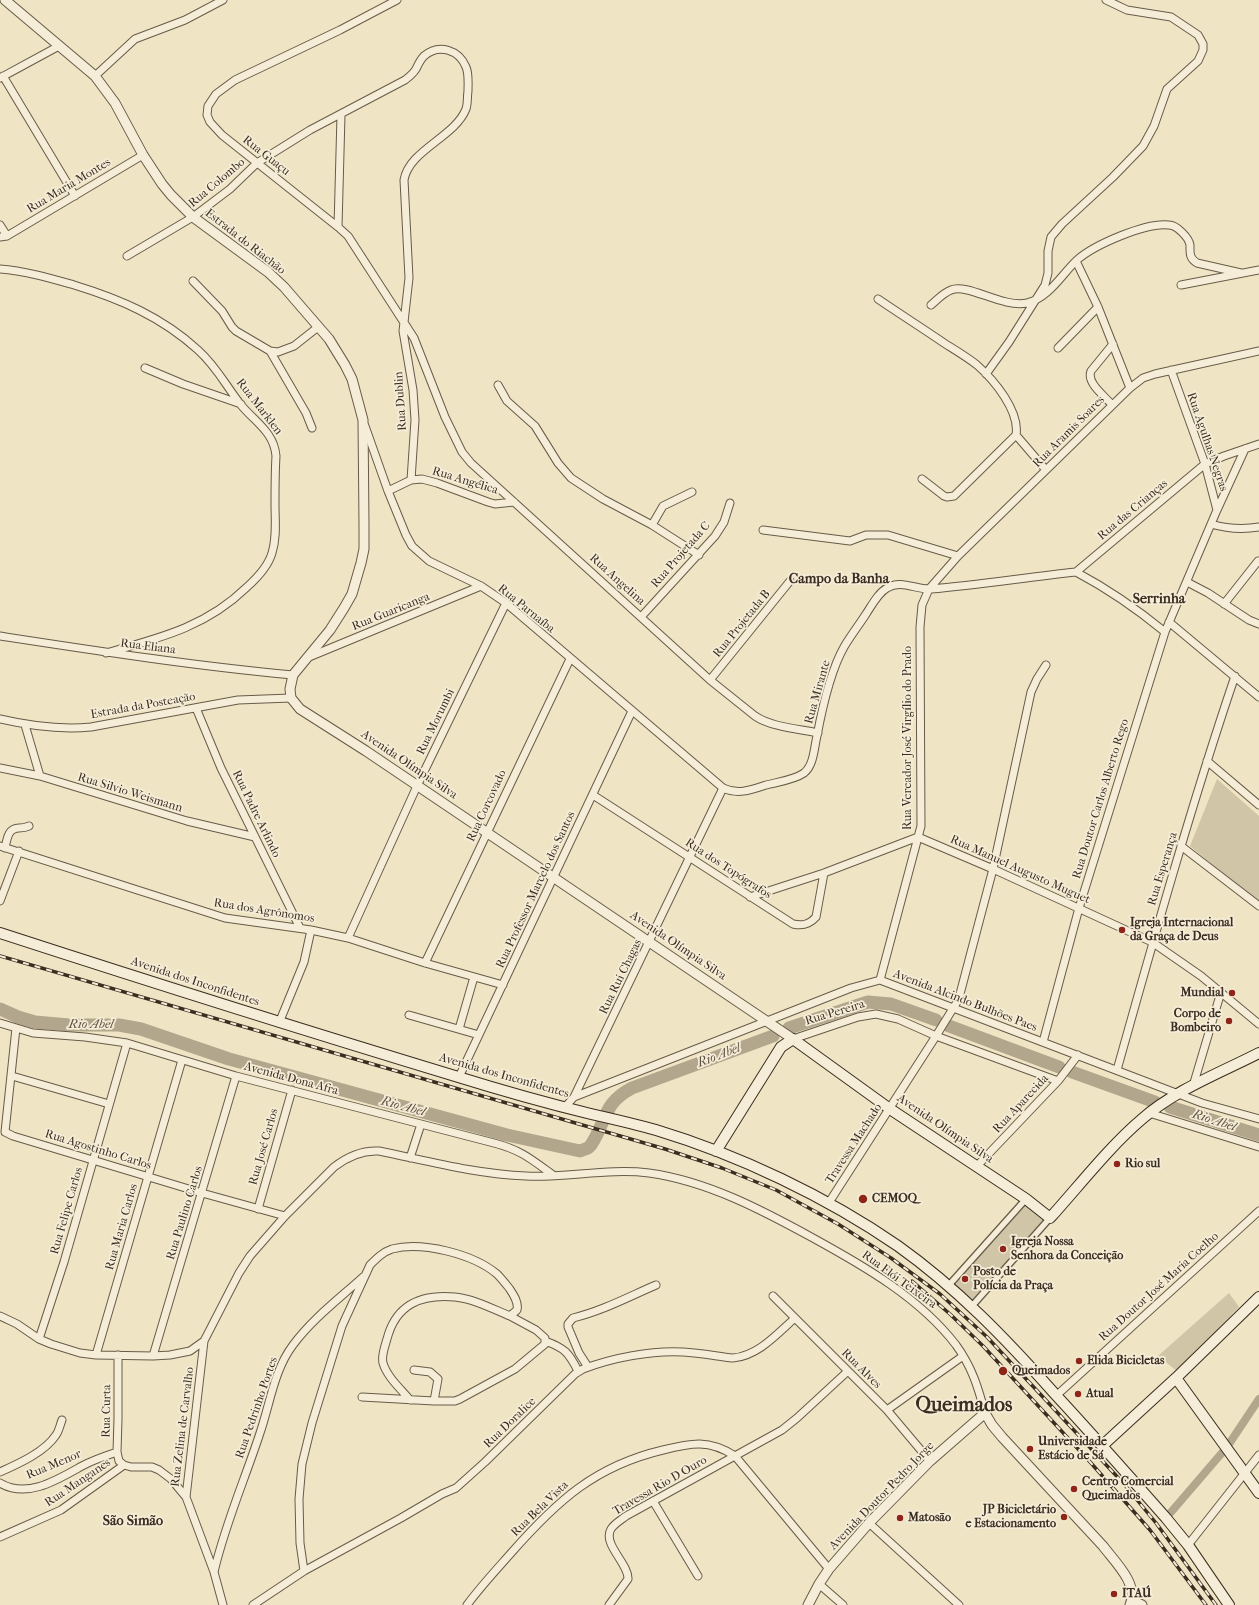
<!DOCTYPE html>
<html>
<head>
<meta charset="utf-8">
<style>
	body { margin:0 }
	canvas { display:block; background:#efe4c3 }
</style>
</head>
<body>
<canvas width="1259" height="1605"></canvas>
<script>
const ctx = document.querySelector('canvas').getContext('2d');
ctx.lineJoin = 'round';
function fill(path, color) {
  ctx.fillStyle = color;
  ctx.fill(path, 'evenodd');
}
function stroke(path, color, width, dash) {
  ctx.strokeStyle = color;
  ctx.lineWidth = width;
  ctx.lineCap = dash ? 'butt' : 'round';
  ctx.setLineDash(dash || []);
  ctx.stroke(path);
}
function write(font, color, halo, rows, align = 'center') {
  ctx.font = font + ' "IM FELL French Canon",serif';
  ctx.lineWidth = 3.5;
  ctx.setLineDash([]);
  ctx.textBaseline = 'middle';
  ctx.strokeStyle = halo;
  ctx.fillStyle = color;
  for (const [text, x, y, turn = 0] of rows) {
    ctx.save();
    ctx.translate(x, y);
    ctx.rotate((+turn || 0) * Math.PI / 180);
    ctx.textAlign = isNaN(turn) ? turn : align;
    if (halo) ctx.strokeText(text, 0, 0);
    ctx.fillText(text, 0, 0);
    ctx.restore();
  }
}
fill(new Path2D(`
	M1217,779l42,37v87l-69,-57z
	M1026,1199l24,19 -78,88 -23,-21z
	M1229,1293l10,14 -62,64 -19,-15z`), '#d0c5a7');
stroke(new Path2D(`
	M1166,1518l61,-71 32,-48`), '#b2a68c', 8);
stroke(new Path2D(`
	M0,1009l18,8 17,5 34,3h50l22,4 88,30 278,76 73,16 8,-3 3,-3c16,-25 12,-42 41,-57l141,-52
	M949,1026l110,41
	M789,1028l79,-26 23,2 45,16
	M1072,1072l83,30
	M1170,1107l89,28`), '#b2a68c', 13);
const pedestrian = new Path2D(`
	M949,1285l77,-86
	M972,1306l78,-88`);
const minor = new Path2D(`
	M397,0l-57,30 -105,50 -19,14 -8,12 -1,9 3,7 12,13 116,92 10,9 66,102 31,79 17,35 9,11 239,217 45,36c16,11 44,13 63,17
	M3,76l72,120
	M95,76l40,-37 50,-19 38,-20
	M0,78l59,-32
	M0,225l7,11
	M338,227l3,-112
	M0,237l7,-1 136,-81
	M127,256l66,-39 37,-28 27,-26 53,-33 95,-50c4,-3 8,-6 11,-11 2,-4 4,-9 8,-13 15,-13 35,-6 42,11 3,7 2,16 2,24 -1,6 0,12 -2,18 -11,28 -57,41 -62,71l5,98 -6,53 10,59 2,30 -4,60
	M1076,261l22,46 32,81
	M0,269c25,2 49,9 74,16 46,14 88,32 124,65 19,17 28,36 43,55 14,17 33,27 35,51 -1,16 -1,32 -1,49 0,16 2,32 -3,48 -4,14 -15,25 -25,34 -41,40 -87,51 -141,66
	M193,281l29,30 10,16 4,4 34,20 8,1 16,-6 24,-19
	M1181,285l78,-15
	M878,299c22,15 44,29 66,44 11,7 23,14 33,22 17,15 43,46 39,70l-62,61 -7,1 -3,-1 -22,-17
	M931,305c6,-5 12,-12 20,-15 17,-7 51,18 76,13 22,-5 35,-29 50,-43 17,-15 69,-38 92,-35 8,0 20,13 21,20 0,8 -1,13 7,18l44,10
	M1058,348l40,-41
	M270,351l36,62 6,15
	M145,368l38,16 58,20
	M986,374l23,-32 36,-57 3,-12v-22l3,-14 11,-13 51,-47 30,-31 11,-20 13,-37 31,-28 5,-11v-6l-5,-9 -27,-18 -44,-7 -21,-10
	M498,385l9,16 28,25 23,37 13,15 32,21 49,26 47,30
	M1112,405c-7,-9 -26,-22 -21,-34l22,-27
	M365,426l23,65 18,44 6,11 17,15 52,25 25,17 217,185c15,7 28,2 43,-3 12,-3 28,-5 38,-12 10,-8 10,-25 13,-37 5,-27 14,-66 27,-89 7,-12 15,-22 22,-33 6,-9 12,-21 21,-26 14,-9 29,2 44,1 48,-4 97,-12 145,-17 32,17 61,37 89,60
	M1016,435l30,35
	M388,491l23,-11 11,-1 15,4 51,19 7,2 19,-2
	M1217,510l28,-61
	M1211,524c17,5 31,6 48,3
	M652,525l11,-19 29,-14
	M763,530l87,11 16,-6h22l70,21
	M1076,572l129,-108 19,-8 35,-12
	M1187,582l21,11 41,27 10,4
	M1224,604l34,-43
	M641,617l74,-81 9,-14 6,-19
	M1169,622l90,75
	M0,636c98,15 195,30 293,39
	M309,657l172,-71
	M710,680l80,-99
	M196,708l25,60 79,160
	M0,719c30,7 60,11 91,8l147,-27 53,-2
	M25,725l15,51
	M1207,761l52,44
	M0,768l40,8 147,45 68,16
	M593,795l200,129c9,2 16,1 23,-7l8,-44
	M0,846l225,72 86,12 37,8 77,25 78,22
	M1181,846l78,60
	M5,848c2,-9 3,-20 14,-20 4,0 6,0 10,-2
	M750,897l74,-24 94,-36 75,32 159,73 49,34 58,48
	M0,901l19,-50
	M348,938l69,-152 89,-183
	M425,963l145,-304
	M880,980l41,-154 -1,-199 2,-22 7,-16 29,-33 172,-168 13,-10 12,-4 104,-23
	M409,1015l70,20
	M0,1023l33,10 52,4 42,6 109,33 258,67c27,7 37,16 59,32
	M279,1023l25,-61 7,-32
	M16,1028l-11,104 8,4 189,57 83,23
	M459,1029l15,-52
	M793,1039l65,-22 18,-3 22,5 38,17 122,45
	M1043,1042l36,-134 86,-276 52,-122 -12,-46 -34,-94
	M1117,1070c37,-132 74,-264 118,-394
	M12,1076l97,28
	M459,1077l173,-366
	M1193,1086l28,-94
	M574,1097l277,-109 29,-8 322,123 57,16
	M565,1107l9,-10 149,-309
	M1149,1113l110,34
	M410,1158l11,-34
	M977,1166l81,-85 20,-26
	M828,1204l108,-168 21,-34 3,-8 33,-125 38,-177 6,-13 9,-14
	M258,1209l34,-119
	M773,1296l114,114 43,51
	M0,1316l17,8 22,15 12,5 29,9 16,2 57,1 17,-1 20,-4 14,-10 35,-68 11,-17 35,-40 49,-49c14,-11 28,-17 45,-16 49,10 97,23 147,25 40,2 82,-8 123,-3 58,8 113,37 164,65 51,28 107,60 143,107 16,22 22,42 29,68
	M39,1339l25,-77 63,-219
	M204,1341l-18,156 28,75 9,33
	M545,1341c20,7 24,12 33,30
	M96,1355l86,-295
	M118,1355v64l-1,33 2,9 5,4 7,2h21l7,3 12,9 15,18
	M153,1356l83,-280
	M588,1367l-9,-14 -11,-26v-3l5,-6c29,-7 55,-21 83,-33
	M414,1370l16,2 8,7 -4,22
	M1057,1395l202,-184
	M362,1397l72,4h21l5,-2 55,-30 30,-25v-6l-9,-8 -26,-14
	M887,1410l76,-54
	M0,1472c18,-8 45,-20 56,-37 3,-4 4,-10 6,-15
	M0,1483c27,16 57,-3 82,-17 11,-6 23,-10 35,-14
	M653,1501l45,75
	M869,1523l90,82
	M0,1537l61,-27 63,-45
	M1188,1545l71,-90
	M304,1571l-4,-28 -1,-44 3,-35 10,-41 30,-97 28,-61c7,-7 13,-13 22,-16 30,-8 81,5 105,25 4,4 8,9 12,14 4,6 10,14 8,22l-7,6c-17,-7 -36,-17 -55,-19 -34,-3 -59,7 -68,42 -2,7 -6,17 -4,24 4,14 18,26 27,37
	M214,1572c11,-48 31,-93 46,-139 10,-29 14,-63 33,-88 19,-26 47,-47 70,-68
	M819,1584l24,21
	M253,1605l51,-34 97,-53 41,-24 14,-6 29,-26 90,-88 8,-5c29,-11 69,-19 100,-17 17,1 33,4 50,6 25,-2 44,-24 62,-40
	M467,1605c14,-19 30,-36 45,-53 45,-51 83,-86 151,-102 28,-7 46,-11 72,6l94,113
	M609,1605l19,-26c1,-15 -26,-35 -17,-50 3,-5 10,-9 15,-13l156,-86 15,-12 51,-47`);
const tertiary = new Path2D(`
	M5,0l90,76 20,27 28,52 19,29 9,11 22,22 75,55 16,15 45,52 16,26 7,14 11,41 1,105v24l-3,14 -9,31 -8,14 -14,22 -37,45 -3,14 1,9 9,11 66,42 427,288
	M1131,1603h7l4,2
	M808,1605l11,-21 10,-15 40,-46 61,-62 55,-48 7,12 10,12 101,109c12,16 36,38 27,59`);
const secondary = new Path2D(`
	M0,933c151,49 303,97 455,143 45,14 91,27 136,38 22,5 44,10 65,16 83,25 171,67 242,116 59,42 108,93 156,147 38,41 75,83 112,125l22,27 41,60
	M716,1151l65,-104 12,-8 97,70 136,90 24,19c29,-32 59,-71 92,-99 33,-29 78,-46 117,-66
	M1176,1378l83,115
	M1103,1445l73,-67 83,-81`);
stroke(pedestrian, '#685b49', 8);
stroke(minor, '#685b49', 9);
stroke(tertiary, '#685b49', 11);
stroke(secondary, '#3b2d20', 12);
stroke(pedestrian, '#f5edd8', 5.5);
stroke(minor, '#f5edd8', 7);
stroke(tertiary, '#f5edd8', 9);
stroke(secondary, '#f5edd8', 10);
const rail = new Path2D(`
	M0,956l665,193 57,19 54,22 62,34 53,34 49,36 47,43 137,147 32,39 60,82
	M912,1281l39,34 32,31 108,117 59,67 56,75`);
stroke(rail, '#3b2d20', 3.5);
stroke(rail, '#f5edd8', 2, [6]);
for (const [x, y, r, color] of [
	[1122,930,4,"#8f2418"],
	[1232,993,4,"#8f2418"],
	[1229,1021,4,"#8f2418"],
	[1117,1164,4,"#8f2418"],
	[863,1199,5,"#8f2418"],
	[1003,1249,4,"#8f2418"],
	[965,1279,4,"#8f2418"],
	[1079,1361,4,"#8f2418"],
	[1003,1371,5,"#8f2418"],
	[1078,1394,4,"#8f2418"],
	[1030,1449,4,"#8f2418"],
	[1074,1489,4,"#8f2418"],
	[1064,1517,4,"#8f2418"],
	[900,1518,4,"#8f2418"],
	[1114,1594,4,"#8f2418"]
]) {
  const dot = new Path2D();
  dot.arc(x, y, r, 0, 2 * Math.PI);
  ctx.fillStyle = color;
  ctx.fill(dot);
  stroke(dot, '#f5edd8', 1.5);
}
write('12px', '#3b2d20', '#f5edd8', [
	["Rua Guaçu",266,156,38],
	["Rua Colombo",217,183,-40],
	["Rua Maria Montes",69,186,-31],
	["Estrada do Riachão",245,242,38],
	["Rua Dublin",401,401,-94],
	["Rua Marklen",259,407,52],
	["Rua Aramis Soares",1069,432,-45],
	["Rua Agulhas Negras",1207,442,71],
	["Rua Angélica",465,481,17],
	["Rua das Crianças",1133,510,-40],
	["Rua Projetada C",681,555,-49],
	["Rua Angelina",617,580,42],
	["Rua Parnaíba",526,609,39],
	["Rua Guaricanga",391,612,-22],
	["Rua Projetada B",742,624,-51],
	["Rua Eliana",148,647,7],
	["Rua Mirante",818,692,-74],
	["Estrada da Posteação",143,706,-10],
	["Rua Morumbi",436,722,-64],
	["Rua Vereador José Virgílio do Prado",908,738,-90],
	["Avenida Olímpia Silva",409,765,34],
	["Rua Silvio Weismann",130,793,17],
	["Rua Doutor Carlos Alberto Rego",1101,799,-73],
	["Rua Corcovado",487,806,-65],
	["Rua Padre Arlindo",256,814,64],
	["Rua dos Topógrafos",728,869,33],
	["Rua Esperança",1163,869,-73],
	["Rua Manuel Augusto Muguet",1020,870,24],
	["Rua Professor Marcelo dos Santos",536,890,-65],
	["Rua dos Agrônomos",264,911,9],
	["Avenida Olímpia Silva",678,946,34],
	["Rua Rui Chagas",621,977,-64],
	["Avenida dos Inconfidentes",195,982,18],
	["Avenida Alcindo Bulhões Paes",965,1001,21],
	["Rua Pereira",835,1013,-17],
	["Avenida dos Inconfidentes",504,1076,16],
	["Avenida Dona Afra",291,1079,15],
	["Rua Aparecida",1021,1104,-47],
	["Avenida Olímpia Silva",945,1129,34],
	["Travessa Machado",854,1144,-57],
	["Rua José Carlos",264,1147,-74],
	["Rua Agostinho Carlos",98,1150,17],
	["Rua Felipe Carlos",67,1211,-74],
	["Rua Paulino Carlos",185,1213,-73],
	["Rua Maria Carlos",122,1227,-74],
	["Rua Elói Teixeira",899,1280,36],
	["Rua Doutor José Maria Coelho",1159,1287,-42],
	["Rua Alves",861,1369,45],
	["Rua Pedrinho Portes",257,1408,-71],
	["Rua Curta",107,1411,-89],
	["Rua Doralice",510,1423,-44],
	["Rua Zelina de Carvalho",183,1427,-83],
	["Rua Menor",54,1465,-23],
	["Rua Manganes",78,1483,-34],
	["Travessa Rio D Ouro",660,1486,-30],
	["Avenida Doutor Pedro Jorge",882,1496,-46],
	["Rua Bela Vista",540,1509,-44]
]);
write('bold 12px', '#3b2d20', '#f5edd8', [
	["Igreja Internacional",1130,923],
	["da Graça de Deus",1130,937],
	["Mundial",1224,993,"right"],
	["Corpo de",1221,1014,"right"],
	["Bombeiro",1221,1028,"right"],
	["Rio sul",1125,1164],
	["CEMOQ",872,1199],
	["Igreja Nossa",1011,1242],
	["Senhora da Conceição",1011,1256],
	["Posto de",973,1272],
	["Polícia da Praça",973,1286],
	["Elida Bicicletas",1087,1361],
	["Queimados",1012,1371],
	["Atual",1086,1394],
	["Universidade",1038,1442],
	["Estácio de Sá",1038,1456],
	["Centro Comercial",1082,1482],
	["Queimados",1082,1496],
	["JP Bicicletário",1056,1510,"right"],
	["e Estacionamento",1056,1524,"right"],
	["Matosão",908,1518],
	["ITAÚ",1122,1594]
], 'left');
write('italic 13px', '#5f5140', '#f5edd8', [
	["Rio Abel",91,1025],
	["Rio Abel",719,1056,-21],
	["Rio Abel",403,1107,15],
	["Rio Abel",1214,1121,18]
]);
write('bold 14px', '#3b2d20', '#f5edd8', [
	["Campo da Banha",839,580],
	["Serrinha",1159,600],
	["São Simão",133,1522]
]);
write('bold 20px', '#3b2d20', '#f5edd8', [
	["Queimados",964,1406]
]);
</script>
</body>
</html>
